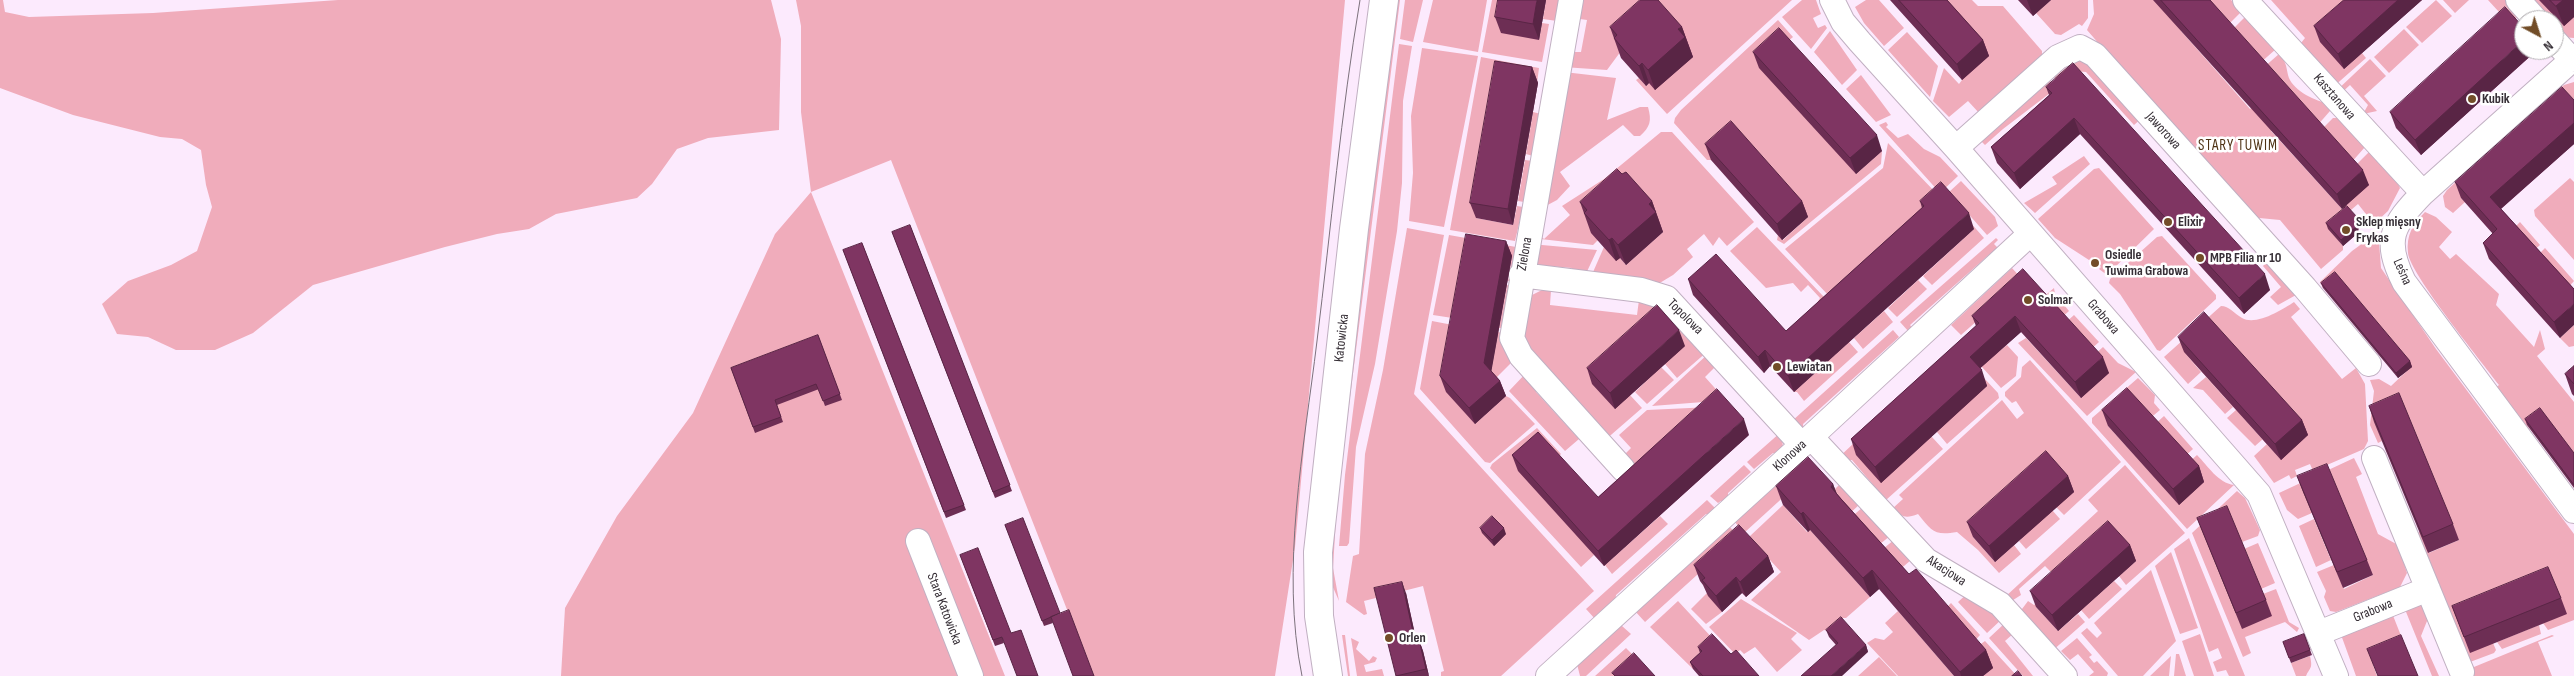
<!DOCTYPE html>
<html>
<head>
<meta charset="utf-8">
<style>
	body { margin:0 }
	#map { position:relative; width:2574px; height:676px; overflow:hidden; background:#fceafd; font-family:"Sofia Sans Condensed",sans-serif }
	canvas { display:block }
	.north { position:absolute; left:2514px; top:10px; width:50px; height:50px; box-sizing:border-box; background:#fff; border:1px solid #afacaf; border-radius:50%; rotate:140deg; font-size:14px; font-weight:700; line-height:20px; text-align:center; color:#362f36 }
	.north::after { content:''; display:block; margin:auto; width:18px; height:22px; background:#724d28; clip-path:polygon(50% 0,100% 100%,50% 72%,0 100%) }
</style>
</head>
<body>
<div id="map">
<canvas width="2574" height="676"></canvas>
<div class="north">N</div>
</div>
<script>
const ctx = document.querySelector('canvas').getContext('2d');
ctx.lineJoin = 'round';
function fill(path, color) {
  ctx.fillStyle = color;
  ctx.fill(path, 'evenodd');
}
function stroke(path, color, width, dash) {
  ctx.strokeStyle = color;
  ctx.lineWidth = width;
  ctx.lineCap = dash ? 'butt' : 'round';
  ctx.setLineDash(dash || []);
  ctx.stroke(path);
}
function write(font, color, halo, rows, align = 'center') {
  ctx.font = font + ' "Sofia Sans Condensed",sans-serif';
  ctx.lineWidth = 5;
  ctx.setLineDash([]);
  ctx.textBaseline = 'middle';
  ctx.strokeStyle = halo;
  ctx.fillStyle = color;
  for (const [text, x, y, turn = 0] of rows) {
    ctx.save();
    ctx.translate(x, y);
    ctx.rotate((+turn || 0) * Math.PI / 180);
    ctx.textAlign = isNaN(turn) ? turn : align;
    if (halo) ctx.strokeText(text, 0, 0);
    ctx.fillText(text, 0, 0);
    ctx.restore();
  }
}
fill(new Path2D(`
	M0,0h3l2,12 24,5 124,-4 185,-13h433l10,39 -2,91 -71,8 -31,11 -25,35 -15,14 -81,16 -27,15 -32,5 -52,13 -132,38 -60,48 -38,17h-39l-28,-13 -31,-3 -15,-30 26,-23 43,-16 26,-14 15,-44 -6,-22 -5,-35 -19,-11 -22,-2 -87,-22 -73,-27z
	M796,0h549l-50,547 -20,129h-182l-202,-516 -80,32 194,484h-444l4,-68 52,-92 76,-103 82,-179 36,-42 -10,-80v-86z
	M1395,0h5l-63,501 -4,67 6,33 -7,-16 -3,-41z
	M1405,0h18l-10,42 -13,-3z
	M1433,0h54l-9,52 -55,-10z
	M1492,0h15l32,40 3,-17 7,1 -7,38 -60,-10z
	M1546,0h15l-4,21 -14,-2z
	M1576,0h216l-125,114 -31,-34 3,-2 7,8 3,-3 6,7 -34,-39 -14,19 -44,-3 8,-15h10l6,-32 -14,-2z
	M1802,0h14l5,14 -8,4 5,10 7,-3 2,3 -16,21 -29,-32z
	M1866,0h13l25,28 -20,18 -20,-23 -9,-16z
	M1938,0h34l6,6h25l39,45v7l-62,56 -12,-13 -19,16 -16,-16 11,-33 15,16 3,-4z
	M2051,0h37v18l-6,8 -3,-2 -18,11 -6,-1 -19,-21z
	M2093,0h138l11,11 -16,16 -45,4 69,78 28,-24 -15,-17 16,-14c7,8 7,11 9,21 3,14 25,25 38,28l4,8 -14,16 -19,-20 -26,24 71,78 11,-41 16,-16 28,30 3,6 -12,23 -14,13 -16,-20 -29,25 14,17v4l-22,19 -41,-49 -31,-3 -162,-187 7,-16z
	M2271,0h96l-23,69 18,-16 4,5 -34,30 -3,-15 -28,-30 4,-5z
	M2436,0l16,16 -30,27 -16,-16z
	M2443,0h26l-14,13z
	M2488,0h21l12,14 -10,9 -13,-7 1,-4z
	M2529,0h10l35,16v22l-12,-1 -8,-9v-8h-7z
	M2246,16l30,33 -17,15 -29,-32z
	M1778,20l15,17 -8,7 71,130 26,-23 -1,13 -97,80 -7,-4 1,-5 5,5 25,-23 -71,-80 -26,23h-4l-33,-37 1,-5 6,-8z
	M2404,29l15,16 -30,28 -15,-16z
	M1830,31l27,39 -15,15 -28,-33z
	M1907,32l31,34 -8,31 -42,-47z
	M1399,44l13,2 -9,55 -1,82 -5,48 -22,133 -19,83 -7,96 -2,3h-8l6,-71z
	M1422,48l56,8 -34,171 -35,-6 4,-48 -2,-57z
	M1481,57l58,11 -2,15 -61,135 37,7 4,-19 6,1 -8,34 -65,-11z
	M2370,59l16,17 -22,20 13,15 -14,3 5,-9 -18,-20 -12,11 -3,-4z
	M2077,60l19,4 46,54 -8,7 -48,-53 -10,-1 -16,14 -6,-8z
	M1564,72l52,6 -9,42 33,-13h8c4,14 2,20 -8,29h-6l-11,-11 -63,47 10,14 -13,14 -15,8z
	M1861,75l30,40 -15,7 -30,-33z
	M2050,80l4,10 -51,39 -18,16 -5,-5z
	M2574,82v28l-113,88 4,4 -12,11 -8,-6 -2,-11 4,-6 117,-105z
	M1533,112l8,2 -8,42 -7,-2z
	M2333,118h5l27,29 -15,17 -30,-33z
	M1886,122l2,3 -2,2 12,11 10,-4 16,15 16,8 18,19 -18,17 -61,-68z
	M1661,132h11l82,90 -27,24 -8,-9 -6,9 -9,-12 -17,15 6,8 -20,18 -15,9 -68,-5 14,-32 12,13 4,-2 6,7 37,-33 -65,8 -5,5 -61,-7 3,-7 9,8 26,-24 -8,-9 42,-27z
	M1888,143l50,52 -110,100 -43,-46 98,-81z
	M2084,156l6,8 -55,49 -11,-10 33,-19 -5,-7z
	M1525,160l8,1 -9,41 -6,-1z
	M2099,168l55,61 -47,46 -8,-6 2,-2 -9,-10 -3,3 -34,-22 -17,-19 56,-50z
	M2570,178l4,4v78l-39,-44 -1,-6z
	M1961,181l34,36 3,9 -11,9 -38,-43z
	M1947,196l37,42 -52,47 -9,-9 51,-47z
	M2425,212l11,5 16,15 -13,15 11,12 6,-5 43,40 -3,11 38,42 6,-17 5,19 -8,7 37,46v54l-32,-43 -15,12 3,5h-2l-33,-42 4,-3c-17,-23 -89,-111 -91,-132 -2,-18 5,-29 17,-41z
	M2520,222l20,23 -8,7 -17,-18 -26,25 -1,-5z
	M1757,227l67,70 -9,9 5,-8 -12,-13 -7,7 -8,-9 -27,5 -36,-37z
	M1407,228l37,7 -30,159 180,197 -93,85h-60v-4l3,-1 -21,-85 -59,15 3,13 -3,1 -18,-13 7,-46 6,-2 6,-100 18,-84z
	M1449,235l67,12 -6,34h-2l4,-25 -53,63 -26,-4z
	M2374,235l5,7 2,26 55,81 138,185v86l-26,10 -5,-7 -50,20 3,7 -2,3 -24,9 -56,-128 6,-2 9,21 30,-13 -84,-118 7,19 -4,2 -8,-18 4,-34 -4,-11 9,-1 12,7 20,-19 -74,-90 -14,11 -3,-6 32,-31z
	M2162,236l54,59v4l-56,52 -3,-1 -37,-56 -11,-11 1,-4 47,-42z
	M1996,238l2,2 -4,4 7,7 -5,6 -4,-5 -82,73 3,4 -4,3 -9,-10z
	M1531,244l66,6 -13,28 -14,-2 2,-8 -24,-2 -2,11 -12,-14z
	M2545,248l29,33 -8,9 -30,-33z
	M2267,262l29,33 -18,10 -8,-8 11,-10 -18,-21z
	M2012,268l11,12 -62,55 -10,-10z
	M1918,280l9,9 -30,28 -9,-9z
	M1507,285l2,1 -7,42h-3z
	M2054,288l1,6 14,17 -9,8 -19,-20z
	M1542,290h9l-1,15 87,10 2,-15 21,5 48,46 -31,27 -12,-14 -35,31 12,13 -38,33 -78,-84 -4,-46 6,-14z
	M2294,302l6,7 -9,8 51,62 14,-11 9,16 3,57 -4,8 -51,22 -3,-7 -15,6 2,6 -6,3 -2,-4 -15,8 -20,-27 13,-12 14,16 -97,-108 17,20 -13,12 -24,-27 57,-51c8,0 14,8 21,12 14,8 40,-8 52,-16z
	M1884,311l9,11 -30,27 -9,-11z
	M2074,315l25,27 -10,9 -25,-27z
	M1432,321l26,5 17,98 31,-28 4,2 25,26 -45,39 -5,-1 -65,-73z
	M2574,325v21l-5,1 -9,-9z
	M1893,330l6,7 -96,87 1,7 -12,-10z
	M1498,332l4,1 10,29 -16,16 -6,-1z
	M2026,338l55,60 12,-42 10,-9 15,16 18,9 -49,44 -69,-73z
	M1849,342l9,10 -54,49 -7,-9h-3z
	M1962,345l35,8 10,-8 11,12 -2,19 -15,12z
	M1957,349l41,44 1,5 -52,46 -10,-12z
	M1709,353l9,11 -13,13 17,19 -6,5 -64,5z
	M2030,360l91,102 -57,53 -8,-8 17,-15 -100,45 22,25 19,-17 7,9 -22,19 -21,-23 -21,-18c-23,4 -25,-1 -39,-18 -13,5 -16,3 -25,-6l10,-9 -4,-4 103,-95 15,19 7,-6 -8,-12 -4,2 -7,-7v-4l16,-15 1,-10z
	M1661,367l13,13 -27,24 -12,-12z
	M1527,372l8,8 1,12 43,47 -14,12 -56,-60z
	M2206,377l27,30 -8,7 -22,-24 -10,-2z
	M2138,378l17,17 -1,8 6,7 -12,10 -40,6 71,78 8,-40 10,-9c11,11 21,28 37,30l-47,44 -95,-106v-5z
	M1711,407l-71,64 -16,-16 7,-7 -12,-13 28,-25z
	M2236,410l27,29 -8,7 -28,-28z
	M2164,416l29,33 -10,9 -30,-32z
	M1537,428l24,26 -6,6 39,95 -13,12 -91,-99 2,-4z
	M1869,429l63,8 11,12 -57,51 -34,-40 -11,1 -3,-3z
	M1781,432l2,15 -3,7 -7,-1 -19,16 -7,-7z
	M2354,458l8,16 -6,3 22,57 20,11 9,28 -7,14 -64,25 -6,-1 -6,-14 2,-6 -9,-19 17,-7 10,24 29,-14 -61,-62 -14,6 -11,-9 -8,-17z
	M1801,460l11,11 -68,62 -10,-12z
	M1744,465l7,7 -23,21v7l-4,4 -3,-3 -3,2 -8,-7z
	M2125,465l60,68 -59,52 -7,-9 17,-15 -100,46 22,24 20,-17 7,8 -34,30 -32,-39 9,-12 6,4 26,-24 -15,-15 -26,23 2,6 -11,7 -5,-5 93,-86 -10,-11z
	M1841,483l19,21 -13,12 -16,-23z
	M2237,491l8,7 15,32 -2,6 -16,6 21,52 13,-5 13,33 10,6 -2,4 -12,-10 -40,15 6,16 -8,4 -51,-124z
	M1707,500l8,8 -2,7 -7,-1 -90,81 -1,8 -19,17 -10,-11z
	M1783,505l24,27 3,-2 60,67 -24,21h-3l-14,13 -5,-1 -15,10 -58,-40 30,-28 -32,-35z
	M1863,507l27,29 -15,12 -26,-29z
	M2052,510l8,9 -34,30 -7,-8z
	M1660,516l8,8 -56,50 -7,-9z
	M2314,519l17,41 -15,7 -17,-41z
	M1729,526l10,11 -94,85 -11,-12z
	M2189,538l56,138h-16l-3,-6 -9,2 -4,-10 9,-4 -4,-10 -9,4 -35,-103z
	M1894,540l17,20 -14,12 -18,-20z
	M2258,543l17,40 -14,6 -17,-40z
	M2171,552l27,76 -18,6 -25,-68z
	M2151,570l25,71 -33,35h-25l-37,-43 6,-5 10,10 5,-5 -8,-10z
	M2114,581l8,8 -33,30 -8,-9z
	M1709,591l13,21 -16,12 -15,-15z
	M1969,592l33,27 -15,14 -29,-31z
	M1741,599l56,34 -6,6 11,11 -25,22 -22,-25 -11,7 -4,-4 -5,4 -26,-27z
	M1678,601l37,40 -22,28 -43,-42z
	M2402,602l22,2 5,12 -8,20 18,40h-7z
	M1951,603l29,32 -8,9 -29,-33z
	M1898,611l56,65h-56l-31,-33 8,-5 9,2 9,-8 -8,-9z
	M2392,613l15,38 -34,14 4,11h-21l-16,-44z
	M2005,623l9,10 -9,8 28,35h-10l-34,-38z
	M2539,625l2,9 -39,15 -5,-7z
	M1617,626h5l9,8 -45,42h-6l-3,-12z
	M2200,634l14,42h-20l-12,-35z
	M1342,635h3l5,41h-2z
	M2552,635l2,1 -16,6 14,34h-100z
	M1351,638l8,4 -3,7 13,12 4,-5 4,2 -2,4 -11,3 2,7 16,-3 2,7h-27z
	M2077,638l15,17 -3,2 5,6 3,-2 11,12 -1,3h-18l5,-4 -16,-18 -8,6 -9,-9z
	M1985,641l32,35h-34l9,-8 -17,-20z
	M1626,648l10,10 -19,18h-22z
	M2176,654h3l7,22h-12z
	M2171,656l-2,20h-19z
	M2310,656c3,13 0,11 -4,20h-10l-5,-13z
	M1879,657l18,19h-39z`), '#f0acbb');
const minor = new Path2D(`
	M1571,0l-59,338 9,18 102,113
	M1832,0l11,22 17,20 96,106 303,346 77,182
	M2245,0l178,193
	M2518,0l18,20
	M2554,40l18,20
	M2574,58l-151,135c-31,32 -40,47 -19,89l170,229
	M1956,148l102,-91 22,-10 15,8 210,233 64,76
	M1521,275l120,15 26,8 135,147
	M1811,437l115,123 74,44 65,72
	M2374,458l88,214
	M918,541l53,135
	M2319,633l109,-44
	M1548,676l254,-231 228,-211`);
const major = new Path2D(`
	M1328,676l-9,-60 -1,-64 36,-323 30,-229`);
stroke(minor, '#c1b0c2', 26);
stroke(major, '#c1b0c2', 30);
stroke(minor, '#fff', 24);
stroke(major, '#fff', 28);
stroke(new Path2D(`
	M1302,676c-22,-107 2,-227 15,-335 14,-113 24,-228 43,-341`), '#7c717c', 1);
fill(new Path2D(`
	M1546,0l-7,40 -38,-7 -6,-16z
	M1890,0h57l36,40 6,16 -27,24z
	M2018,0h33l-18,16z
	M2153,0h57l159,185 -27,24z
	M2344,0h78l-78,69 -24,-27 -6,-16z
	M2539,0h35v17l-10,9z
	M1610,27h72l11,30 -38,33 -6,-7 -3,3 -25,-28z
	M2524,50h11l1,1 -115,104 -25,-27 -6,-16z
	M1753,52l129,99 -26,23 -97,-106z
	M1532,67l6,16 -25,142 -37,-7 -6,-15z
	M2046,87l224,203 -26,24 -164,-180 -60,55 -23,-26 -6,-16 58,-52z
	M2574,100v44l-73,65 73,80 -14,49 -71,-79 -6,-16 10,-9 -32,-36 -6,-16z
	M1705,144l97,57 6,16 -26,23 -71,-80z
	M1622,174l30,27 11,31 -37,33 -6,-7 -4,3 -25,-28 -11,-31z
	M1920,201l54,28 -180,163 -24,-26 -6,7 -71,-78 -5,-16 98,52 136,-123z
	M2357,217l2,6 -1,10 -15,13 -15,-17 -2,-6z
	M910,225l102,266 -17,7 -103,-266z
	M1506,241l6,15 -21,115 9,10 6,15 -31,28 -29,-32 -6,-16z
	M862,243l104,267 -20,8 -103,-268z
	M2023,269l86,104 -28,25 -60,-66 -41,36 7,18 -106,97 -25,-28 -5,-16 125,-113 -4,-10z
	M2321,283l89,78 2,6 -14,11 -75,-90z
	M818,335l24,65 -17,6 -6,-17 -42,16 6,17 -28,11 -24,-65z
	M2178,337l124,83 6,15 -27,25 -97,-108z
	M1685,346l-70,63 -23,-25 -5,-16z
	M2574,366v30l-2,-2 -7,-20z
	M2369,406l84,118 6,16 -31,13 -54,-131z
	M2102,410l97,56 5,16 -25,23 -71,-79z
	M2525,419l49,34v35l-47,-63z
	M1749,435l-145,131 -86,-95 -6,-16 86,42z
	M2068,476l6,16 -79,70 -22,-25 -6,-15z
	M2297,476l70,84 6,15 -30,13 -40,-96z
	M1833,484l4,10 72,80 77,76 7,18 -10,8h-29l-75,-87 -9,8 -60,-67 -2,2 -25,-27 -7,-19z
	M1023,518l30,105 -9,3 -39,-101z
	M2197,518l69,82 6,16 -30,13z
	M1480,528l26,6 -12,12 -12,-13z
	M2130,545l6,16 -78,70 -22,-24 -6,-16z
	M978,548l26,95 -9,3 -35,-91z
	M1768,556l6,16 -28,25 -4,-4 -20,19 -14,-16 -5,-11 -3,-4 -6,-16z
	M1406,593l10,47h3l4,11 6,25h-33z
	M2561,598l6,16 -97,39 -18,-47z
	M1826,630l40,15 2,7 -32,-7 -7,-8z
	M2304,634l8,21 -21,8 -8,-21z
	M1698,647l33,7 28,22h-60l-6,-7 -3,-7 10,-9z`), '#6d2e54');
fill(new Path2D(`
	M1537,0h9l-7,40 -6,-16z
	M2027,0h24l-18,16z
	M2398,0h24l-78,69 -6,-15z
	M2563,0h11v17l-10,9 -8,-20z
	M1682,27l11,30 -38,33 -7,-20 30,-41z
	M1983,40l6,16 -27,24 -5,-16z
	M2524,40v10h11l1,1 -115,104 -6,-15z
	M1642,63l7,20 -3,3 -7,-20z
	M1532,67l6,16 -25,142 -5,-16z
	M2074,118l6,16 -60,55 -6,-16z
	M2574,123v21l-78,69 -6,-16z
	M1877,135l5,16 -26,23 -6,-16z
	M2363,170l6,15 -27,24 -5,-15z
	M1652,201l11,31 -37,33 -8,-20 31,-41z
	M1802,201l6,16 -26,23 -5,-16z
	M1969,213l5,16 -180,163 -6,-16z
	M2357,217l2,6 -1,10 -15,13 -2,-6z
	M1612,238l8,20 -4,3 -7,-21z
	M1506,241l6,15 -22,123 -6,-16z
	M2265,274l5,16 -26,24 -5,-16z
	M2574,304v21l-14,13 -6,-16z
	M2015,316l6,16 -46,41 -5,-16z
	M1679,330l6,16 -70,63 -5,-16z
	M1765,350l5,16 -6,7 -6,-16z
	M2103,357l6,16 -28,25 -6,-16z
	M2410,361l2,6 -14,11 -2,-5z
	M1982,370l5,16 -106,97 -6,-16z
	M1500,381l6,15 -31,28 -6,-16z
	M1744,419l5,16 -145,131 -6,-15z
	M2302,420l6,15 -27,25 -6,-16z
	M2199,466l5,16 -25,23 -6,-16z
	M2068,476l6,16 -79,70 -6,-16z
	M1833,484l7,19 -9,-16z
	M1803,512l7,18 -2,2 -7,-18z
	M1504,528l2,6 -12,12 -2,-6z
	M2130,545l6,16 -78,70 -6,-16z
	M1768,556l6,16 -28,25 -6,-15z
	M1872,570l7,19 -9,8 -7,-19z
	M1736,577l6,16 -20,19 -6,-16z
	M1402,582l4,11 13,59 -4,-11z
	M1419,640l4,11 6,25 -3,-7z
	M1866,645l2,7 -26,24h-11z
	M1986,650l7,18 -10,8h-22l-1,-4z`), '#592545');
const building = new Path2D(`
	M1498,0h39l-4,24 -38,-7z
	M1640,0h18l24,27 -4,2 7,8 -37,33 -6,-7 -3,3 -14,-15 -11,-13 3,-3 -7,-8z
	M1899,0h48l36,40 -26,24z
	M2161,0h49l153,170 -26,24z
	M2344,0h54l-60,54 -24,-28z
	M2550,0h13l-7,6z
	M2505,7l19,21v12l-109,100 -25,-28z
	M1779,28l98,107 -27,23 -97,-106z
	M1495,61l37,6 -24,142 -38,-6z
	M2073,63l192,211 -26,24 -165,-180 -60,55 -23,-26 61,-54 -6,-6z
	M2562,87l12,13v23l-84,74 84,92v15l-20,18 -71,-79 14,-14 -42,-47z
	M1731,121l71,80 -25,23 -72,-80z
	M1617,169l5,5 4,-2 26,29 -3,3 7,8 -38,33 -6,-7 -3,2 -25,-27 3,-3 -7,-8z
	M1941,182l28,31 -181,163 -23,-26 -7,7 -70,-78 28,-25 70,77 138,-125 -4,-5z
	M2347,206l10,11 -1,10 -15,13 -15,-17z
	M910,225l100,260 -17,7 -101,-260z
	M1466,234l40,7 -22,122 16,18 -31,27 -29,-32z
	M862,243l102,262 -20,7 -101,-262z
	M2023,269l80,88 -28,25 -60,-66 -45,41 12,13 -107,97 -24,-28 128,-116 -7,-7z
	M2335,272l75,89 -14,12 -75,-90z
	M1657,305l22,25 -69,63 -23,-25z
	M2204,312l98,108 -27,24 -97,-107z
	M818,335l22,59 -17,7 -7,-17 -41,16 6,17 -28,10 -22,-59z
	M2574,366v18l-9,-10z
	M2127,388l72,78 -26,23 -71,-79z
	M1717,389l27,30 -146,132 -86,-96 26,-23 60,65z
	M2399,393l54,131 -30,13 -54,-131z
	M2540,408l34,45v32l-49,-66z
	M2046,451l22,25 -79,70 -22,-24z
	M1808,457l25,27 -2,3 10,12 68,75 7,-5 70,81 -26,22 -88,-102 -9,8 -60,-66 -2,2 -25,-28z
	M2327,464l40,96 -30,12 -40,-96z
	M2227,506l39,94 -30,13 -39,-95z
	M1492,516l12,12 -12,12 -12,-12z
	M1023,518l37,95 -18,8 -37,-96z
	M2108,521l22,24 -78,70 -22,-24z
	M1739,525l29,31 -28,26 -4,-5 -20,19 -14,-16 3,-2 -11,-13z
	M978,548l33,85 10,-3 17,46h-21l-15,-39 -9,3 -33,-85z
	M2548,567l13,31 -97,39 -12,-31z
	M1402,582l13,59 4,-1 7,29 -30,7 -22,-88z
	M1069,610l25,66h-21l-22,-59z
	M1841,617l25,28 -35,31h-30l37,-33 -12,-13z
	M1712,634l19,20 5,-4 23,26h-56l-13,-14 12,-11 -4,-4z
	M2304,634l6,16 -21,8 -6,-16z
	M2401,635l17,41h-40l-11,-27z
	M1634,653l21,23h-40l-3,-3z
	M2018,671l4,5h-10z`);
fill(building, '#7f3562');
stroke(building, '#592545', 1);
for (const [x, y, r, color] of [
	[2472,99,5,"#724d28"],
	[2168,222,5,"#724d28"],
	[2346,230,5,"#724d28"],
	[2200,258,5,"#724d28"],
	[2095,263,5,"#724d28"],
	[2028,300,5,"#724d28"],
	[1777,367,5,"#724d28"],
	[1389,638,5,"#724d28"]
]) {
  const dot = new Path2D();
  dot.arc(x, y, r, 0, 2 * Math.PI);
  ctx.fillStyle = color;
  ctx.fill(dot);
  stroke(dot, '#fff', 2);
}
write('14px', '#362f36', '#fff', [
	["Kasztanowa",2334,97,49],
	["Jaworowa",2163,131,48],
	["Zielona",1525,254,-80],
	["Leśna",2402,272,66],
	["Topolowa",1685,317,45],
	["Grabowa",2103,317,49],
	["Katowicka",1342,338,-84],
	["Klonowa",1790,456,-42],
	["Akacjowa",1946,571,33],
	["Stara Katowicka",944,609,69],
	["Grabowa",2373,611,-22]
]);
write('bold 14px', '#362f36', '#fff', [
	["Kubik",2482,99],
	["Elixir",2178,222],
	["Sklep mięsny",2356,222],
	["Frykas",2356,238],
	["Osiedle",2105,255],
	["Tuwima Grabowa",2105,271],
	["MPB Filia nr 10",2210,258],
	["Solmar",2038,300],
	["Lewiatan",1787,367],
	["Orlen",1399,638]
], 'left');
ctx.letterSpacing = '1px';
write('15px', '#4e3214', '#fff', [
	["STARY TUWIM",2238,146]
]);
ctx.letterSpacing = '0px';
</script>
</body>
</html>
